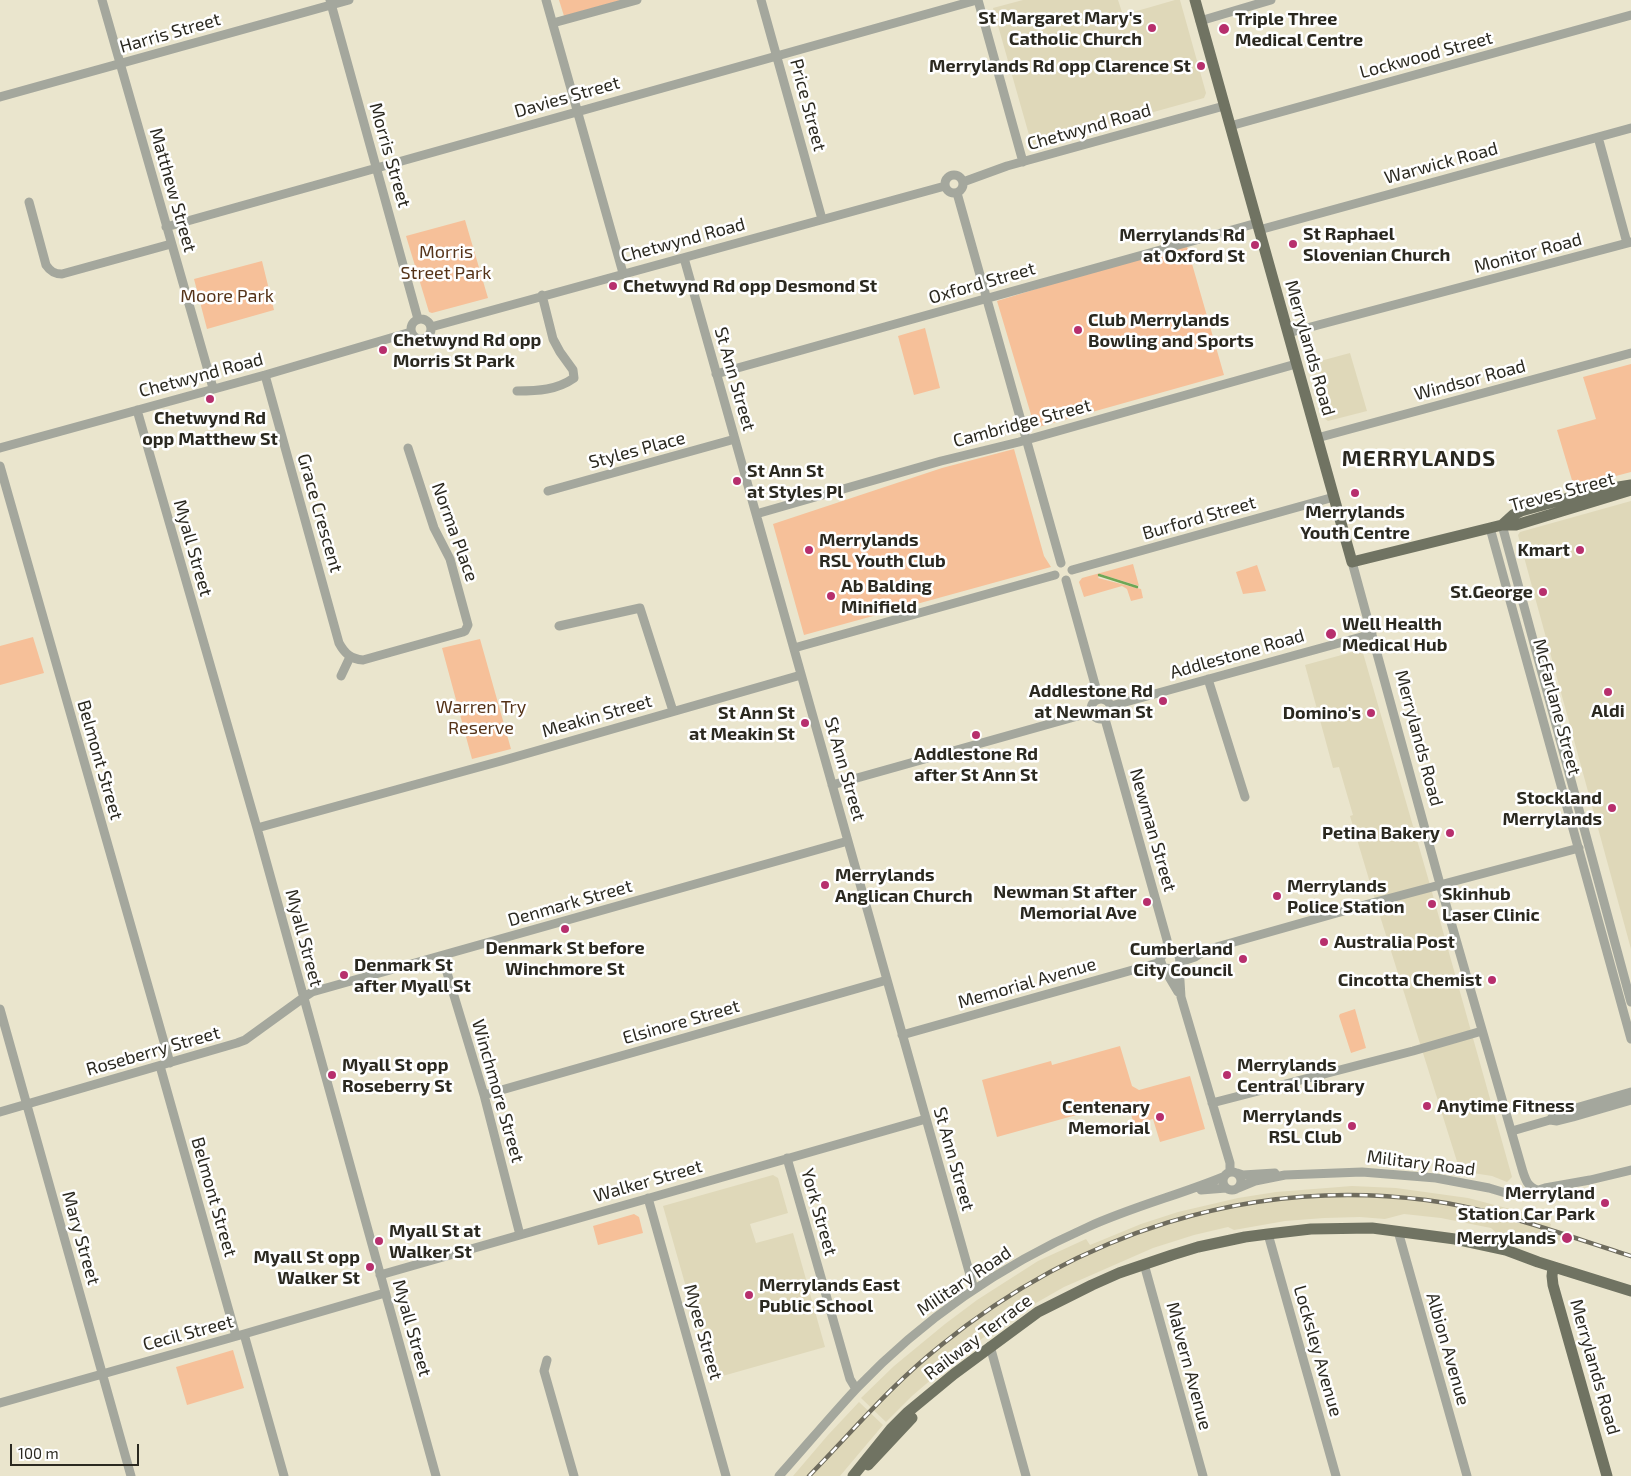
<!DOCTYPE html>
<html>
<head>
<meta charset="utf-8">
<style>
	body { margin:0 }
	#map { position:relative; width:1631px; height:1476px; overflow:hidden; background:#eae5cd; font-family:"Exo 2",sans-serif }
	canvas { display:block }
	.scale { position:absolute; left:10px; top:1444px; width:129px; height:22px; box-sizing:border-box; border:2px solid #2b2920; border-top:0; padding-left:6px; font-size:15px; line-height:18px; white-space:nowrap; color:#2b2920; -webkit-text-stroke:4px #fff; paint-order:stroke }
</style>
</head>
<body>
<div id="map">
<canvas width="1631" height="1476"></canvas>
<div class="scale">100 m</div>
</div>
<script>
const ctx = document.querySelector('canvas').getContext('2d');
ctx.lineJoin = 'round';
function fill(path, color) {
  ctx.fillStyle = color;
  ctx.fill(path, 'evenodd');
}
function stroke(path, color, width, dash) {
  ctx.strokeStyle = color;
  ctx.lineWidth = width;
  ctx.lineCap = dash ? 'butt' : 'round';
  ctx.setLineDash(dash || []);
  ctx.stroke(path);
}
function write(font, color, halo, rows, align = 'center') {
  ctx.font = font + ' "Exo 2",sans-serif';
  ctx.lineWidth = 5;
  ctx.setLineDash([]);
  ctx.textBaseline = 'middle';
  ctx.strokeStyle = halo;
  ctx.fillStyle = color;
  for (const [text, x, y, turn = 0] of rows) {
    ctx.save();
    ctx.translate(x, y);
    ctx.rotate((+turn || 0) * Math.PI / 180);
    ctx.textAlign = isNaN(turn) ? turn : align;
    if (halo) ctx.strokeText(text, 0, 0);
    ctx.fillText(text, 0, 0);
    ctx.restore();
  }
}
fill(new Path2D(`
	M1023,0h95l5,15 52,-15h5l26,93 -2,5 -169,47 -4,-3 -38,-134z
	M1350,353l17,58 -39,10 -4,-3 -15,-54z
	M1631,501v448l-113,-414 2,-3z
	M1360,650l3,3 65,225 84,299 -5,5 -15,-6 -32,-5 -80,-255 -30,-100 3,-1 -14,-48 -6,1 -28,-103z
	M773,1175l5,3 10,35 -38,11 6,19 37,-10 32,114 -113,32 -49,-173z
	M1352,1186l44,2 72,10 61,16 22,10 -1,4 17,6 -3,9 -14,-5 -1,5 -24,-10h-15l-6,7 -13,-12 -50,-10 -37,-4 -19,5 -25,-2 -36,1 -39,3 -51,9 -6,-3 -34,8 -41,13 -89,39 -42,24 -55,38 -55,47 -26,26 -25,-24 33,-32 51,-42 32,-24 61,-39 48,-22 4,6 51,-21 37,-12 60,-14 38,-6z
	M859,1402l24,23 -43,51h-47l35,-41z`), '#dfd8b9');
fill(new Path2D(`
	M559,0h63l-58,16z
	M465,220l23,78 -56,15 -3,-1 -23,-76z
	M1186,243l38,132 -189,53 -38,-127z
	M262,261l12,49 -67,19 -13,-50z
	M925,328l15,60 -26,7 -16,-59z
	M1631,364v108l-57,15 -17,-57 39,-11 -13,-42z
	M1014,449l30,107 7,11 -247,68 -31,-111 169,-56z
	M1133,564l6,22 -39,-12 -2,4 43,11 2,9 -12,3 -4,-12 -5,-3 -38,11 -5,-15 3,-4z
	M1257,565l9,26 -23,3 -7,-22z
	M33,637l11,36 -44,12v-39z
	M480,639l31,110 -39,10 -30,-111z
	M1355,1009l11,39 -15,5 -12,-37 1,-2z
	M1120,1046l12,40 7,4 51,-14 15,53 -45,13 -7,-23 -19,5 -7,-23 -130,36 -15,-57 69,-19 1,4z
	M634,1214l5,3 4,16 -45,12 -5,-19z
	M233,1350l11,38 -57,17 -11,-38z`), '#f6c099');
stroke(new Path2D(`
	M1099,575l38,12`), '#6ea655', 2.5);
stroke(new Path2D(`
	M102,0l111,388
	M330,0l88,319
	M546,0l77,273
	M761,0l61,219
	M978,0l45,162
	M1200,21l71,-21
	M553,23l84,-23
	M0,97l349,-97
	M1230,126l401,-111
	M1598,137l29,106
	M945 184a9 9 0 1 1 18 0a9 9 0 1 1-18 0Z
	M963,182l44,-16 217,-60
	M957,193l104,370
	M29,202l17,63c4,6 8,9 16,9l109,-30
	M166,227l811,-227
	M1259,230l372,-102
	M684,258l290,1031
	M411 329a10 10 0 1 1 20 0a10 10 0 1 1-20 0Z
	M431,327l514,-141
	M1288,333l343,-91
	M716,374l541,-151
	M265,375l74,268c6,11 12,16 24,17l100,-28 2,-1 3,-6 -18,-66 -16,-31 -26,-80
	M517,391c21,0 40,-1 57,-13l-1,-8 -13,-18 -7,-13 -11,-44
	M137,410l120,418 179,648
	M1317,438l314,-85
	M0,448l265,-73 146,-43
	M0,466l170,597
	M548,491l187,-52
	M756,514l185,-53 78,-19 277,-78
	M1502,525l129,477
	M1490,528l141,511
	M1352,562l88,322 83,288c3,9 5,15 15,18
	M1072,570l262,-73
	M1066,580l33,119
	M559,626l81,-18 33,103
	M794,648l261,-73
	M341,676l9,-19
	M1208,679l37,118
	M1091 709a10 10 0 1 1 20 0a10 10 0 1 1-20 0Z
	M1111,706l261,-72
	M1105,719l62,221 1,10
	M832,785l260,-73
	M257,828l244,-67 300,-86
	M1177,952l14,-2h15
	M442,956l42,139 36,140
	M1180,962l15,-5 11,-7 166,-47 207,-55
	M1179,965l2,32 49,166v9
	M1164,968l10,1 5,-4c3,-10 -4,-17 -14,-14l-5,8 2,6 16,27
	M0,1009l131,467
	M902,1035l259,-73
	M160,1066l76,270
	M484,1095l403,-115
	M1212,1103l201,-52 69,-20
	M0,1112l237,-69 8,-3 58,-42 9,-6 7,-2 529,-149
	M1550,1120l5,-6 76,-22
	M1512,1131l38,-11 7,1 16,-4 58,-17
	M787,1158l63,221 6,10
	M1223 1181a9 9 0 1 1 18 0a9 9 0 1 1-18 0Z
	M1237,1173l6,2 32,-2
	M1238,1188l17,-7 30,-6 77,-3 74,6 53,10 20,6 14,1 22,-7 45,-8 41,-10
	M1201,1190l25,-2
	M648,1198l78,278
	M1398,1231l69,245
	M1268,1234l68,242
	M1144,1264l59,212
	M380,1275l546,-156
	M244,1334l40,142
	M990,1346l36,130
	M547,1360l-3,11 30,105
	M0,1403l244,-69 141,-41
	M779,1476c26,-29 51,-59 78,-88 65,-68 145,-123 231,-161 44,-20 91,-32 135,-50`), '#a4a79d', 9);
stroke(new Path2D(`
	M1195,0l157,562 150,-37h14l115,-35
	M1502,525l11,-10 8,-4 73,-20 37,-6
	M1553,1267l-1,9 1,9 54,191
	M868,1465l44,-47
	M853,1476l38,-47 17,-17 46,-38 84,-62 54,-27 27,-12 53,-18 26,-8 47,-10 23,-3 43,-5 61,-1 83,11 51,11 32,12 93,29`), '#707362', 11);
const rail = new Path2D(`
	M809,1476c43,-44 82,-91 131,-130 137,-112 309,-169 486,-146 70,9 138,35 205,56`);
stroke(rail, '#6f6c5e', 4.5);
stroke(rail, '#fff', 2.5, [8]);
for (const [x, y, r, color] of [
	[1152,28,5,"#b72f6d"],
	[1224,29,6,"#b72f6d"],
	[1201,66,5,"#b72f6d"],
	[1293,244,5,"#b72f6d"],
	[1255,245,5,"#b72f6d"],
	[613,286,5,"#b72f6d"],
	[1078,330,5,"#b72f6d"],
	[383,350,5,"#b72f6d"],
	[210,399,5,"#b72f6d"],
	[737,481,5,"#b72f6d"],
	[1355,493,5,"#b72f6d"],
	[809,550,5,"#b72f6d"],
	[1580,550,5,"#b72f6d"],
	[1543,592,5,"#b72f6d"],
	[831,596,5,"#b72f6d"],
	[1331,634,6,"#b72f6d"],
	[1608,692,5,"#b72f6d"],
	[1163,701,5,"#b72f6d"],
	[1371,713,5,"#b72f6d"],
	[805,723,5,"#b72f6d"],
	[976,735,5,"#b72f6d"],
	[1612,808,5,"#b72f6d"],
	[1450,833,5,"#b72f6d"],
	[825,885,5,"#b72f6d"],
	[1277,896,5,"#b72f6d"],
	[1147,902,5,"#b72f6d"],
	[1432,904,5,"#b72f6d"],
	[565,929,5,"#b72f6d"],
	[1324,942,5,"#b72f6d"],
	[1243,959,5,"#b72f6d"],
	[344,975,5,"#b72f6d"],
	[1492,980,5,"#b72f6d"],
	[332,1075,5,"#b72f6d"],
	[1227,1075,5,"#b72f6d"],
	[1427,1106,5,"#b72f6d"],
	[1160,1117,5,"#b72f6d"],
	[1352,1126,5,"#b72f6d"],
	[1605,1203,5,"#b72f6d"],
	[1567,1238,6,"#b72f6d"],
	[379,1241,5,"#b72f6d"],
	[370,1267,5,"#b72f6d"],
	[749,1295,5,"#b72f6d"]
]) {
  const dot = new Path2D();
  dot.arc(x, y, r, 0, 2 * Math.PI);
  ctx.fillStyle = color;
  ctx.fill(dot);
  stroke(dot, '#fff', 2);
}
write('bold 18px', '#2b2920', '#fff', [
	["St Margaret Mary's",1142,18,"right"],
	["Catholic Church",1142,39,"right"],
	["Triple Three",1235,19],
	["Medical Centre",1235,40],
	["Merrylands Rd opp Clarence St",1191,66,"right"],
	["St Raphael",1303,234],
	["Slovenian Church",1303,255],
	["Merrylands Rd",1245,235,"right"],
	["at Oxford St",1245,256,"right"],
	["Chetwynd Rd opp Desmond St",623,286],
	["Club Merrylands",1088,320],
	["Bowling and Sports",1088,341],
	["Chetwynd Rd opp",393,340],
	["Morris St Park",393,361],
	["Chetwynd Rd",210,418,"center"],
	["opp Matthew St",210,439,"center"],
	["St Ann St",747,471],
	["at Styles Pl",747,492],
	["Merrylands",1355,512,"center"],
	["Youth Centre",1355,533,"center"],
	["Merrylands",819,540],
	["RSL Youth Club",819,561],
	["Kmart",1570,550,"right"],
	["Ab Balding",841,586],
	["Minifield",841,607],
	["St.George",1533,592,"right"],
	["Well Health",1342,624],
	["Medical Hub",1342,645],
	["Addlestone Rd",1153,691,"right"],
	["at Newman St",1153,712,"right"],
	["Aldi",1608,711,"center"],
	["St Ann St",795,713,"right"],
	["at Meakin St",795,734,"right"],
	["Domino's",1361,713,"right"],
	["Addlestone Rd",976,754,"center"],
	["after St Ann St",976,775,"center"],
	["Stockland",1602,798,"right"],
	["Merrylands",1602,819,"right"],
	["Petina Bakery",1440,833,"right"],
	["Merrylands",835,875],
	["Anglican Church",835,896],
	["Merrylands",1287,886],
	["Police Station",1287,907],
	["Newman St after",1137,892,"right"],
	["Memorial Ave",1137,913,"right"],
	["Skinhub",1442,894],
	["Laser Clinic",1442,915],
	["Australia Post",1334,942],
	["Denmark St before",565,948,"center"],
	["Winchmore St",565,969,"center"],
	["Cumberland",1233,949,"right"],
	["City Council",1233,970,"right"],
	["Denmark St",354,965],
	["after Myall St",354,986],
	["Cincotta Chemist",1482,980,"right"],
	["Myall St opp",342,1065],
	["Roseberry St",342,1086],
	["Merrylands",1237,1065],
	["Central Library",1237,1086],
	["Anytime Fitness",1437,1106],
	["Centenary",1150,1107,"right"],
	["Memorial",1150,1128,"right"],
	["Merrylands",1342,1116,"right"],
	["RSL Club",1342,1137,"right"],
	["Merryland",1595,1193,"right"],
	["Station Car Park",1595,1214,"right"],
	["Myall St at",389,1231],
	["Walker St",389,1252],
	["Merrylands",1556,1238,"right"],
	["Myall St opp",360,1257,"right"],
	["Walker St",360,1278,"right"],
	["Merrylands East",759,1285],
	["Public School",759,1306]
], 'left');
write('18px', '#2b2920', '#fff', [
	["Harris Street",170,33,-16],
	["Lockwood Street",1426,55,-15],
	["Davies Street",567,97,-16],
	["Price Street",808,105,75],
	["Chetwynd Road",1089,127,-16],
	["Morris Street",390,155,74],
	["Warwick Road",1441,163,-15],
	["Matthew Street",173,190,74],
	["Chetwynd Road",683,240,-15],
	["Monitor Road",1528,253,-15],
	["Oxford Street",982,283,-16],
	["Merrylands Road",1310,348,74],
	["Chetwynd Road",201,375,-15],
	["St Ann Street",735,379,74],
	["Windsor Road",1470,380,-15],
	["Cambridge Street",1022,423,-15],
	["Styles Place",637,450,-15],
	["Treves Street",1562,492,-15],
	["Grace Crescent",320,513,74],
	["Burford Street",1199,518,-16],
	["Norma Place",455,532,70],
	["Myall Street",193,548,74],
	["Addlestone Road",1237,654,-16],
	["McFarlane Street",1557,707,75],
	["Meakin Street",597,716,-16],
	["Merrylands Road",1419,738,75],
	["Belmont Street",100,760,74],
	["St Ann Street",845,769,74],
	["Newman Street",1153,830,74],
	["Denmark Street",570,903,-16],
	["Myall Street",304,938,75],
	["Memorial Avenue",1027,983,-16],
	["Elsinore Street",681,1022,-16],
	["Roseberry Street",153,1051,-16],
	["Winchmore Street",498,1091,74],
	["St Ann Street",954,1159,74],
	["Military Road",1421,1163,7],
	["Walker Street",648,1181,-16],
	["Belmont Street",214,1197,74],
	["York Street",819,1212,74],
	["Mary Street",81,1238,74],
	["Military Road",964,1281,-34],
	["Myall Street",412,1328,74],
	["Myee Street",703,1332,74],
	["Cecil Street",188,1333,-15],
	["Railway Terrace",978,1337,-37],
	["Albion Avenue",1448,1349,74],
	["Locksley Avenue",1318,1351,74],
	["Malvern Avenue",1189,1366,75],
	["Merrylands Road",1595,1367,74]
]);
write('18px', '#553318', '#fff', [
	["Morris",446,252],
	["Street Park",446,273],
	["Moore Park",227,296],
	["Warren Try",481,707],
	["Reserve",481,728]
]);
ctx.letterSpacing = '1px';
write('bold 22px', '#2b2920', '#fff', [
	["MERRYLANDS",1419,459]
]);
ctx.letterSpacing = '0px';
</script>
</body>
</html>
